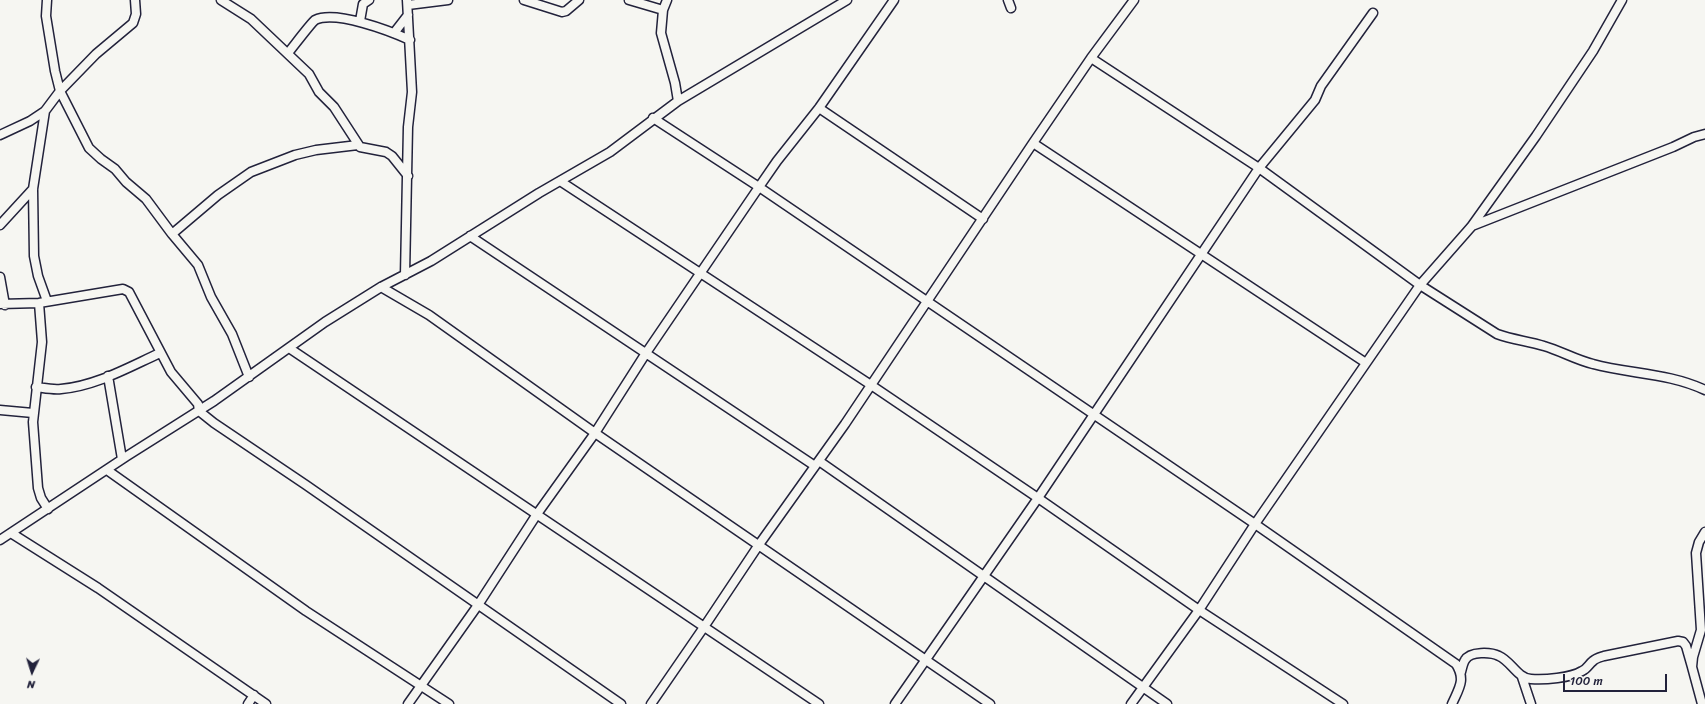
<!DOCTYPE html>
<html>
<head>
<meta charset="utf-8">
<style>
	body { margin:0 }
	#map { position:relative; width:1705px; height:704px; overflow:hidden; background:#f6f6f2; font-family:Sriracha,sans-serif }
	canvas { display:block }
	.north { position:absolute; left:12px; top:652px; width:40px; height:40px; -webkit-text-stroke:3px #f6f6f2; paint-order:stroke; rotate:184deg; font-size:11px; font-weight:700; line-height:16px; text-align:center; color:#22223b }
	.north::after { content:''; display:block; margin:auto; width:14px; height:18px; background:#22223b; clip-path:polygon(50% 0,100% 100%,50% 72%,0 100%) }
	.scale { position:absolute; left:1563px; top:674px; width:104px; height:18px; box-sizing:border-box; border:2px solid #22223b; border-top:0; padding-left:5px; font-size:12px; line-height:14px; white-space:nowrap; color:#22223b; -webkit-text-stroke:3px #f6f6f2; paint-order:stroke }
</style>
</head>
<body>
<div id="map">
<canvas width="1705" height="704"></canvas>
<div class="north">N</div>
<div class="scale">100 m</div>
</div>
<script>
const ctx = document.querySelector('canvas').getContext('2d');
ctx.lineJoin = 'round';
function stroke(path, color, width, dash) {
  ctx.strokeStyle = color;
  ctx.lineWidth = width;
  ctx.lineCap = dash ? 'butt' : 'round';
  ctx.setLineDash(dash || []);
  ctx.stroke(path);
}
const minor = new Path2D(`
	M47,0l-1,16 9,55 5,20 29,57 12,11 14,10 11,13 20,17 26,35 26,31 13,32 21,37 17,43
	M221,0l30,19 58,55 10,18 15,15 26,40 26,5 6,4 16,20
	M524,0l38,12 4,-1 13,-11
	M629,0l34,10
	M667,0l-4,10 -2,23 14,50 3,18
	M1008,0l3,8
	M408,5l40,-5
	M360,21l3,-17 6,-4
	M394,33l14,-18
	M288,53c5,-6 23,-30 27,-33 21,-10 75,11 95,20
	M1091,58l168,110 161,117 77,49c16,6 32,7 47,12 17,5 32,14 49,18 37,10 76,9 112,26
	M819,108l164,111
	M45,111l-12,78 1,67 4,20 9,25
	M653,118l106,69 496,337 201,140c10,16 3,24 -4,40
	M0,135l30,-14 15,-10 15,-20 36,-37 37,-31 3,-9 -1,-14
	M1033,143l333,220
	M560,181l311,204 167,113 161,112 144,94
	M0,225l33,-36
	M1472,226l201,-79 21,-10 11,-3
	M172,234l46,-39 33,-23 44,-17 21,-5 42,-5
	M470,236l345,230
	M405,275l3,-148 4,-35 -5,-92
	M0,277l5,28
	M381,287l48,28 166,118 395,271
	M39,303l3,39 -9,80 5,66 3,10 7,11
	M0,304l39,-1 84,-14 6,3 42,80 27,32 1,7 15,12 92,62 315,219
	M289,348l530,356
	M108,376l14,83
	M36,387c8,1 17,3 25,2 35,-3 68,-22 99,-36
	M0,410l33,3
	M819,461l348,243
	M107,470l199,141 143,93
	M11,533l87,55 168,116
	M0,540l127,-84 87,-55 111,-79 56,-35 50,-26 108,-68 71,-41 68,-51 169,-101
	M1461,672c1,-4 2,-9 4,-12 5,-9 26,-8 34,-4 12,5 18,22 32,23 13,1 40,-1 51,-8 5,-2 7,-7 11,-10 3,-3 8,-4 11,-5l74,-15 5,1 3,4 6,21
	M1522,677l9,27
	M248,704l6,-9
	M408,704l70,-99 59,-91 58,-81 51,-80 113,-166 18,-26 42,-53 75,-108
	M651,704l53,-77 54,-81 87,-122 188,-281 58,-85 43,-58
	M895,704l143,-206 221,-330 56,-68 6,-14 52,-73
	M1131,704l68,-94 56,-86 165,-239 51,-58 65,-91 57,-85 29,-51
	M1702,704l-10,-37 1,-10 8,-27 -5,-77 3,-11 6,-10`);
stroke(minor, '#22223b', 11);
stroke(minor, '#f6f6f2', 8);
</script>
</body>
</html>
